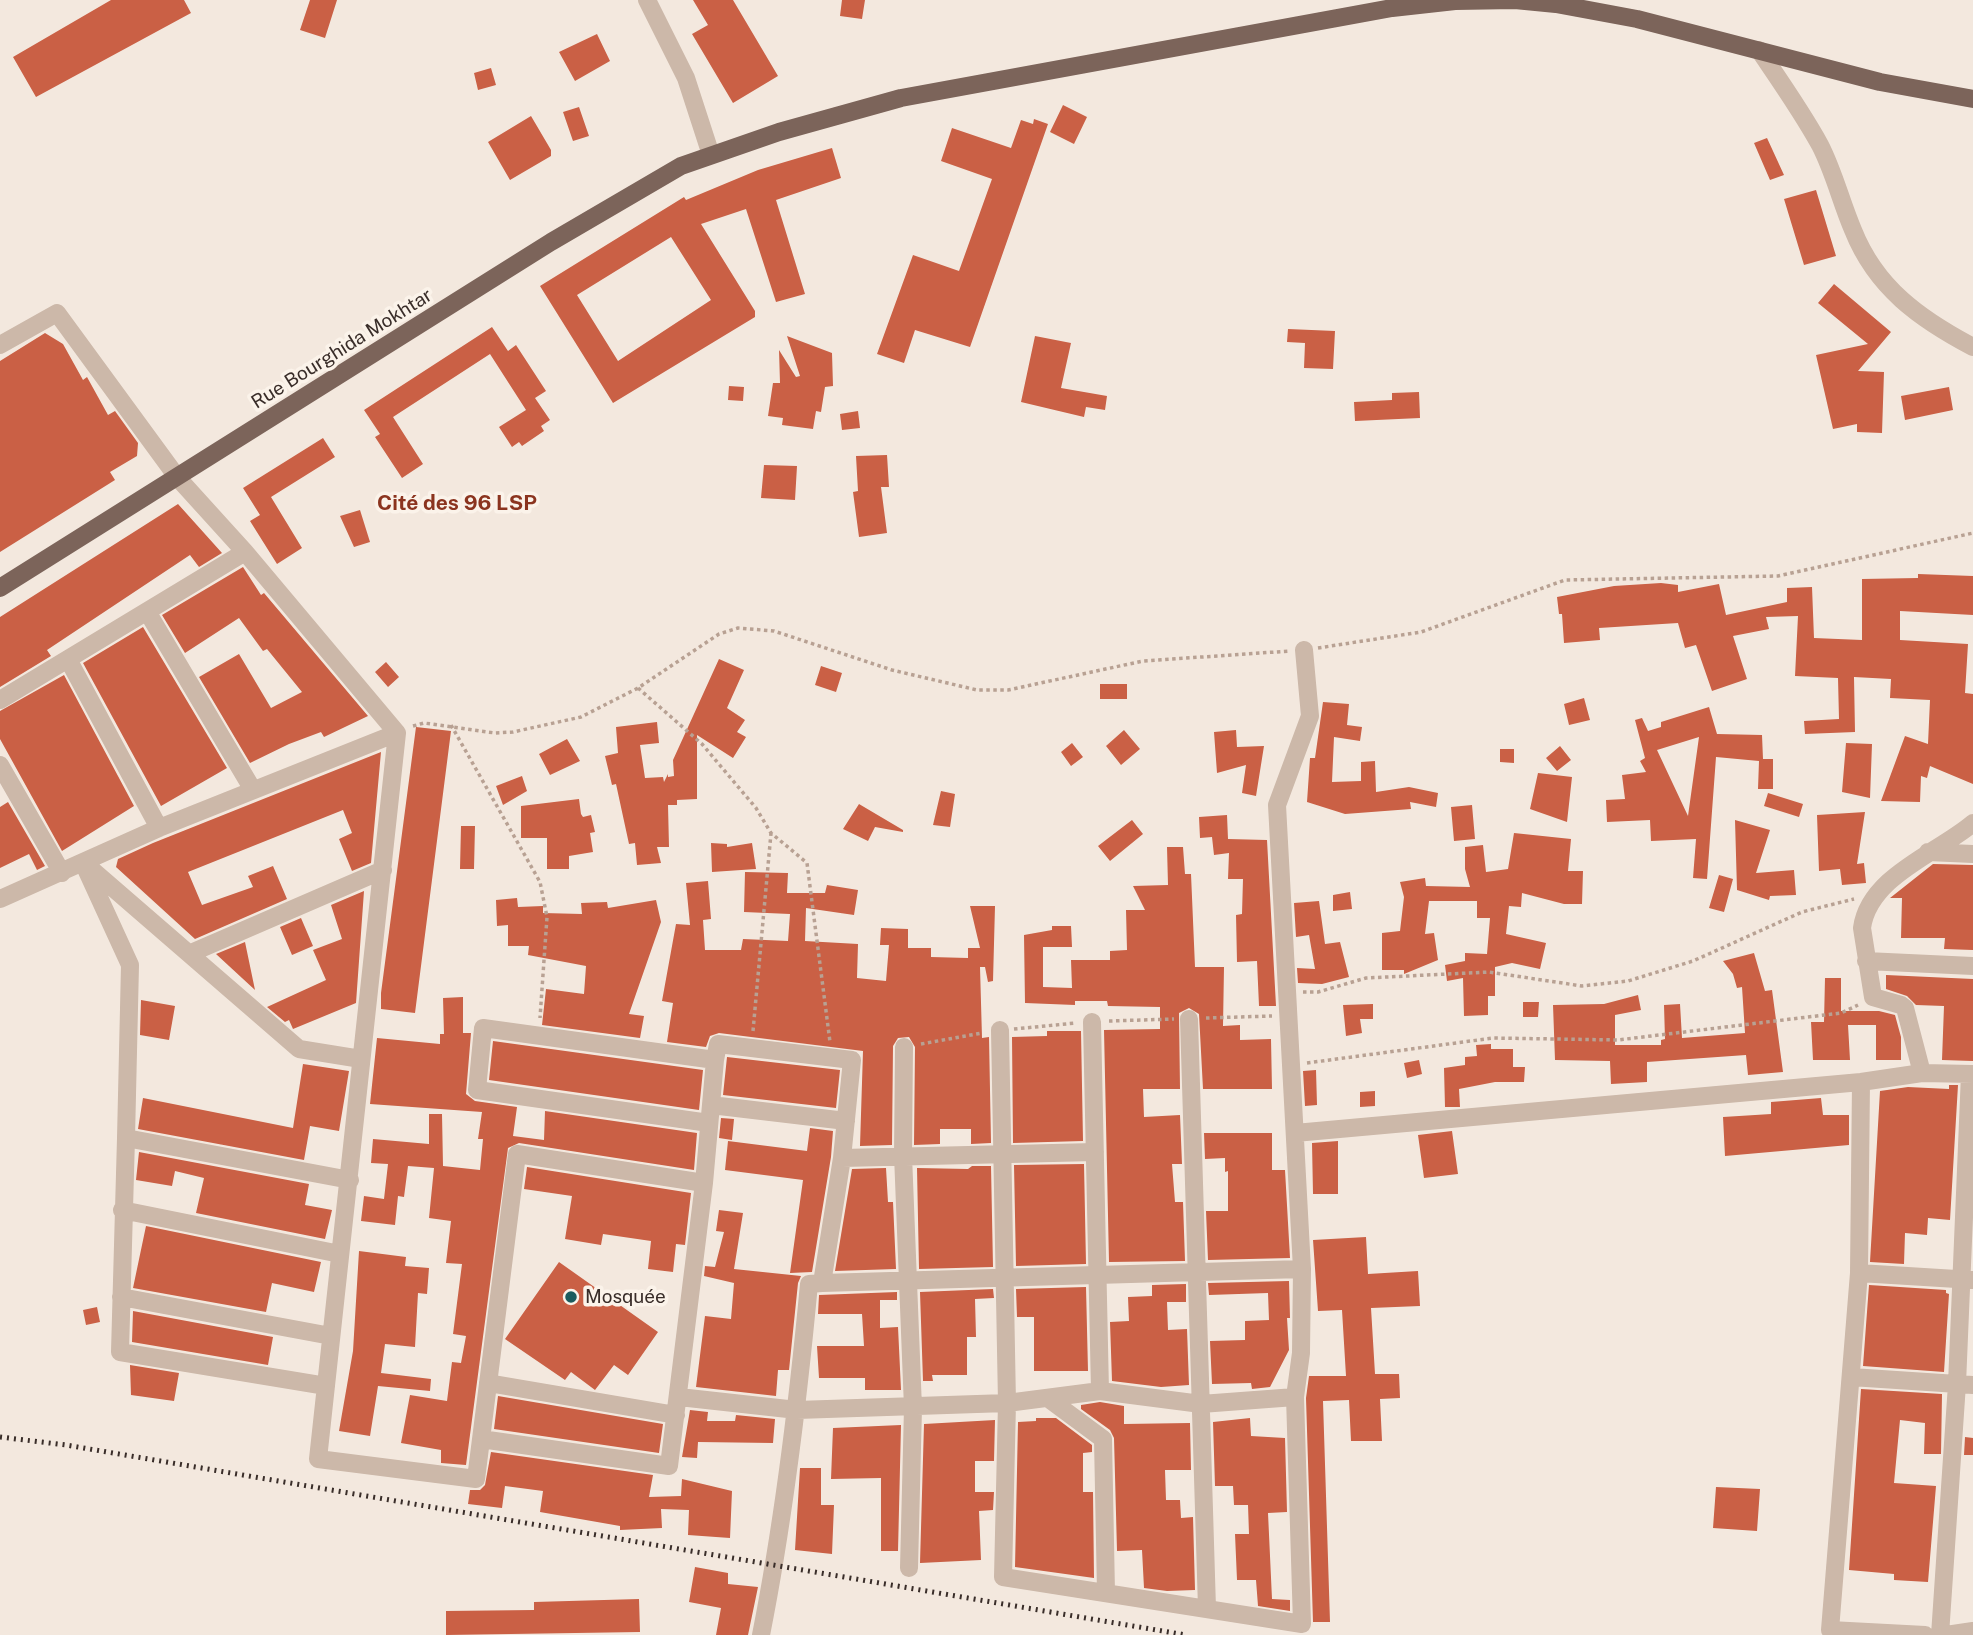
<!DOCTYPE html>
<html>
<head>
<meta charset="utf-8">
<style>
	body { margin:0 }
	canvas { display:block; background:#f3e8de }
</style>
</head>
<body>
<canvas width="1973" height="1635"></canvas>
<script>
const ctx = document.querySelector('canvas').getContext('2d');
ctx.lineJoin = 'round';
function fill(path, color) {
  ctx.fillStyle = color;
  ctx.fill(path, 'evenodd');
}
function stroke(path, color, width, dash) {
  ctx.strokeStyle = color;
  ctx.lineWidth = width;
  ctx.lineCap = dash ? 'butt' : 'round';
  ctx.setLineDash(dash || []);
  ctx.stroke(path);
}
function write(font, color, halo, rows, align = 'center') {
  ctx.font = font + ' "Public Sans",sans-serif';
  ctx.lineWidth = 7;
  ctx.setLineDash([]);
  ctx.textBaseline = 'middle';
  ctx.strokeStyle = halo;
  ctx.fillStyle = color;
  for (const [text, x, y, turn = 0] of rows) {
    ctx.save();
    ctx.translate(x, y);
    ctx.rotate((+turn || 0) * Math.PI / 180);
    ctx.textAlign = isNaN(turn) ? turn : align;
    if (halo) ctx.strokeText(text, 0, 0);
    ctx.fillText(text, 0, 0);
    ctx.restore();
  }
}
fill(new Path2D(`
	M111,0h73l7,13 -155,84 -23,-40z
	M310,0h27l-12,38 -25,-8z
	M693,0h40l45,76 -45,27 -41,-69 16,-9z
	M842,0h23l-3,19 -22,-3z
	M597,34l13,27 -35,20 -16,-29z
	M491,68l5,17 -18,5 -4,-17z
	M1063,105l24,12 -13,27 -24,-12z
	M579,107l10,29 -16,5 -10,-29z
	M531,116l20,34v6l-41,24 -22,-38z
	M1034,119l14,5 -78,223 -55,-17 -11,33 -27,-9 36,-99 46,16 33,-92 -51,-18 11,-33 59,20 10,-28 12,4z
	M1767,138l17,37 -14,5 -16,-37z
	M832,148l9,30 -65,22 29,94 -29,8 -30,-93 -45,15 54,87v6l-142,86 -73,-117 144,-89 2,3 72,-30zM671,237l40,63 -93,61 -41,-66z
	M1816,190l20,66 -32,9 -20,-66z
	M1834,284l57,48 -33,39 26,1 -2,61 -25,-1v-8l-24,5 -17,-74 52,-11 -50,-41z
	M492,327l16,24 8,-6 30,46 -11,7 15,22 -9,6 3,5 -22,15 -3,-4 -7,5 -13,-20 27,-17 -36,-56 -97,63 30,47 -21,14 -27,-41 5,-3 -16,-24z
	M1288,329l47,2 -2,38 -29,-1 1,-25 -18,-1z
	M45,333l18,11 20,36 4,-3 21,38 7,-4 23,32 -1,13 -27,16 5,8 -115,72v-191z
	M787,336l45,17 1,33 -8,1 -4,25 -5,-1 -3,18 -31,-4 1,-7 -15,-2 5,-33h7l-1,-33 17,27 4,-1z
	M1035,336l36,7 -10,45 46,8 -2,14 -19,-3 -2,10 -63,-15z
	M729,386l15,1 -1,14 -15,-1z
	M1949,387l4,23 -48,10 -4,-24z
	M1419,392l1,26 -65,3 -1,-19 38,-2v-7z
	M858,411l2,17 -18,2 -2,-16z
	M323,438l12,19 -64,40 31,51 -25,16 -27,-43 10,-6 -17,-27z
	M887,455l2,32h-8l6,46 -28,4 -6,-45 5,-1 -2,-35z
	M764,465l33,1 -2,34 -34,-2z
	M178,504l44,49 -23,14 -9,-12 -143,95 4,6 -51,31v-70z
	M360,510l10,32 -16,5 -14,-31z
	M243,567l18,28 3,-2 104,123 -44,21 -3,-5 -32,12 -39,19 -51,-86 40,-23 32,54 31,-16 -35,-43 -4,2 -24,-33 -54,35 -23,-38z
	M1918,574l55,2v39l-73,-4v29l68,4 -3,49 8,1v90l-43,-18 -3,12 -6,-2 -1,26 -39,-1 24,-65 23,8 2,-44 -40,-2 1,-19 -37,-2 1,55 -50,2 -1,-13 35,-2 -1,-41 -43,-2 3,-60 -32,1 3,12 -36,7 14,43 -35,12 -16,-46 -11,3 -7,-25 -79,5 1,12 -36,3 -2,-29h-3l-2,-17 57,-11 47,-3 17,2v7l41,-8 7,31 61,-13v-14l25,-1 2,51 48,2v-61l56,-1z
	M143,627l84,141 -66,38 -78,-143z
	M719,659l25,11 -17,38 18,12 -8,12 9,5 -13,21 -36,-23v64l-20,1v5h-9l1,42h-12l4,16 -24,2 -2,-22 -6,1 -13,-60 -4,1 -7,-29 13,-3 -2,-26 41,-5 2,21 -19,2 5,33 18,-1 1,5 4,-8v3l6,-1 -1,-16z
	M386,662l13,15 -11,10 -13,-15z
	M821,666l21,7 -6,19 -21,-7z
	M64,675l70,131 -72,45 -62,-112v-28z
	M1100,684h27v15h-27z
	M1584,698l6,22 -21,5 -5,-21z
	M1323,702l26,2 -2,21 15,2 -2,14 -26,-4 -2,45 29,-1v-19l14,-1 1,31 33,-5 29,6 -2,14 -26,-5 1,7 -66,5 -38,-12 3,-44h5z
	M1709,707l8,27 45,1 1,24h10v30h-15l1,-28 -43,-4 -9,122 -14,-1 3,-39 -45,2 -1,-21 -43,2 -1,-22 19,-1 -3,-24 24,-3 -6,-11 5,-3 -10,-38 7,-2 6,13 13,-4v-5zM1699,737l-11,79 -31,-66z
	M416,727l35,4 -36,282 -34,-4v-16z
	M1124,730l16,19 -19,16 -15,-19z
	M1236,730l1,17 27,-1 -8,50 -14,-3 4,-28 -29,8 -3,-41z
	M567,739l13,22 -30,14 -11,-21z
	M1072,743l11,14 -12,9 -10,-14z
	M1846,743l26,1 -2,54 -28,-6z
	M1560,746l11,14 -14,11 -11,-13z
	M1500,749h14v14l-14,-1z
	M381,752l-10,111 -19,8 -13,-32 13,-6 -9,-23 -155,62 14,33 51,-18 -5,-11 25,-10 14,33 -92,40 -79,-72 2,-8 35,-16z
	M1538,773l34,4 -5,45 -37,-13z
	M522,776l5,15 -24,14 -7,-19z
	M941,791l14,3 -5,33 -17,-2z
	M1768,793l35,11 -4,13 -35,-11z
	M579,799l2,15 2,3 8,-2 4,17 -5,1 3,19 -24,4v13h-22v-31h-26v-32z
	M8,802l37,64 -8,4 -8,-16 -29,14v-61z
	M859,804l44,26v2l-28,-5 -7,14 -25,-12z
	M1472,805l3,34 -21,2 -3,-34z
	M1865,812l-8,52 7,-1 2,20 -24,2 -2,-16 -21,2 -2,-56z
	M1227,815l1,24 39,1 9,166h-17l-2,-45 -20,1 -1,-47 6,-1 1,-35h-15l1,-26 -15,2 -2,-18 -12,1 -1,-21z
	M1132,820l11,14 -33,27 -12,-15z
	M1735,820l35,10 -14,43 38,-3 2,25 -26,1 -1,4 -32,-10z
	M461,826h14l-1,43h-14z
	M1514,833l57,6 -3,32h15l-1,33h-18l-42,-11 -1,14 -12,-1 -3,28 40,9 -6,26 -28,-6 -17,4v29h-7v19l-24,1 -1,-38 -16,3 -2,-16 20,-4v-8l22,1 3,-36h-13v-17h-48l-4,33 9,-1 4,27 -34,14v-4h-22v-37l18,-2 4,-34 -4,-15 25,-4 1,8 44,1 -5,-18v-22l18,-2 3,27 22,-3z
	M711,843l16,1v3l25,-4 4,26 -44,3z
	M1167,847h16l2,27h6l4,93h29l-1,59 17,-1v15l31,-1 1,50h-69l-4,-75 -10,-6 -10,5 1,76h-37l1,28 36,-2 2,49h-10l3,38h8l2,59 -76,1 -5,-232 56,-1v-22l-52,-1 -1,-5h-32v4l-50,-2 -1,-68 28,-5v-4h19l1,21h-29v40l29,1 -1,-28h39v-9l17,-1 -1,-40h19l-12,-24 35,-1z
	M1933,864l40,1v85l-29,-1 1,-11h-44l1,-40h-12z
	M745,872l43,1 -1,20h38l2,-8 31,5 -4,25 -48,-7 -1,33 53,3 -1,34 29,3 3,-36h-9l1,-17 27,1v19h23v9l37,1v-10h12l-10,-42h25l-2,75 -5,1 -3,-15h-5l2,71 7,-1 2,106 -20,1v-15h-31v15l-26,1 1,-98 -6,-10 -11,1 -5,8 -1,99 -32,1 3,-95 -144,-18 -9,3 -4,11 -39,-5 6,-39 -11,-2 14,-77 14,1 -4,-42 22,-2 3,38 -8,1 2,30h36l2,-11 45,2 2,-27 -46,-2z
	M1719,875l14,4 -9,33 -15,-4z
	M364,891l-8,112 -63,26 -4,-9 -4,2 -18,-15 59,-27 -13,-30 29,-11 -11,-34z
	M1350,892l2,17 -19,2v-16z
	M517,898l1,9 25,-1v7l39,1 -1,-11 26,-1 1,6 48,-8 5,22 -32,92 15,2 -4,22 -98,-13 4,-36 38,5 2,-28 -58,-11 1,-9h-21v-21l-11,1 -1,-26z
	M1319,901l6,43 15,-2 9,35 -27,7 -24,-1 -1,-15 18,1 -6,-34 -13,2 -2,-34z
	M301,918l12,28 -21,9 -12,-28z
	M245,942l10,48 -39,-36z
	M1754,953l11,38 7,-1 11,82 -35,3 -2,-20 -99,7v20l-36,2 -1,-23 -55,-1 -2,-55 51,-1 34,-9 3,15 -26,5v30h46v-5l4,-1 -1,-34 16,-1 2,34 63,-5 -3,-46 -5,1 -4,-14 -10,-13z
	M1886,975l87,4v82l-31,-1 2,-54 -28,-1 -9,-9 -21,-7z
	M1825,978h16v33h38l16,4 6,22v23h-25v-35h-28l2,35h-37l-2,-38h13z
	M463,997v36h8l-5,61 9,7 42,6 -4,29 31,4 1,-29 152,22 -3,37 -175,-27 -11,5 -42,317 -25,-2v-13l-40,-7 9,-48 37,6 5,-39 9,1 5,-27 -13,-2 9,-70 -16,-1 5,-42 -22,-3 5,-50 -26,-2 -4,31 -6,-1 -3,29 -34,-4 3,-25 20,3 4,-35 -17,-1 2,-24 56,5v-30h13l1,52 37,4 3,-31h-5l4,-27 -112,-8 7,-66 63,6v-10h4l-1,-36z
	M141,1000l34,6 -6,34 -29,-5z
	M1523,1002h16l-1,15h-15z
	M1373,1004v15h-13l2,14 -16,3 -3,-31z
	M1047,1031h34l2,110 -70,2 -1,-106 35,-1z
	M493,1041l210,29 -4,40 -210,-30z
	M1491,1044v5h22v18h12l-1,15h-29l-36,7 1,18h-15l-1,-39 21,-3v-8l12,-1 -1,-11z
	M727,1057l113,13 -4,38 -113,-13z
	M1419,1060l3,14 -15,4 -3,-15z
	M303,1064l46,7 -10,60 -29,-5 -6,34 -166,-31 5,-31 150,30z
	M1316,1070l1,35 -12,1 -2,-35z
	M1949,1085h9l-8,135 -22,-2 -1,17 -22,-2 -1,31 -34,-2 10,-171 28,-4 41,2z
	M1375,1091v15l-15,1v-15z
	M1821,1098l2,17h26v30l-124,11 -2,-39 48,-3v-12z
	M721,1118l13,1 -2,21 -13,-2z
	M810,1128l23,3 -2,26 -19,115 -22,1 13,-93 -78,-10 3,-29 79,10z
	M1452,1131l6,43 -34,4 -6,-43z
	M1204,1133h68v37h13l5,88 -82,2 -2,-49h22v-40l-3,1v-14l-20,1z
	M1338,1141v53h-25l-1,-51z
	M139,1152l170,32 -4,21 27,5 -7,29 -129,-26 8,-35 -29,-7 -3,15 -36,-6z
	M1084,1164l2,100 -70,2 -2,-101z
	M972,1166h19l2,101 -74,2 -2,-101 51,1z
	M527,1167l164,26 -6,52 -9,-1 -3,28 -25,-3 3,-28 -48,-7 -2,11 -36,-6 7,-43 -48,-7z
	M886,1168l2,34h5l3,67 -61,2 17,-102z
	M719,1210l24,3 -9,56 67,7 -3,7 -9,87h-11l-2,26 -80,-9 9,-71 26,3 3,-36 -30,-7 1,-10 10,1 9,-35 -8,-1z
	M146,1226l175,36 -7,30 -42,-9 -6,29 -133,-24z
	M1366,1237l2,37 50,-3 2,35 -49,2 4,66h24l1,24 -20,1 2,42h-31l-2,-41 -26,1 7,221h-17l-7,-224 3,-22h37l-4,-66 -24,1 -5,-71z
	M359,1251l47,6 -1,9 24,2 -2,26 -9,-1 -3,54 -30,-3 -4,29 50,6 -1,12 -52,-5 -8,50 -31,-5 14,-80z
	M559,1262l99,70 -30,43 -14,-10 -19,25 -24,-18 -6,8 -60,-41z
	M1289,1281l1,37h-3l2,32 -19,37 -18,2 -1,-6 -39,1 -2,-43 35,-1v-19l24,-1 -1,-27 -59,2 -1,-12z
	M1186,1284v18h-19l1,28 19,-1 2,56 -28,2 -49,-6 -2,-59 19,-1 -1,-24 24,-1v-11z
	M1869,1285l77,5v3l3,1 -5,78 -81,-6z
	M1086,1287l2,84h-54v-54h-17l-1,-28z
	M993,1289l1,9 -19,1 1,38h-9v38h-35l1,6h-10l-3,-89z
	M897,1292v8h-17v28l18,-1 3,63h-36v-12h-46l-2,-32h47l-2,-32h-44l1,-19z
	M97,1307l3,15 -14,3 -3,-15z
	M133,1311l140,26 -5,28 -136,-23z
	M130,1365l49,8 -5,28 -43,-6z
	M1861,1389l81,5 -1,60h-17l1,-31 -25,-3 -6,63 42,3 -8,96 -34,-2v-6l-45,-4z
	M498,1396l165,28 -4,29 -165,-24z
	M1100,1402l24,4v18l66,-1 1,47h-26l1,30h14l1,18 12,-1 2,73 -28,1 -23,-3 -2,-38 -25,1 -3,-113 -4,-8 -29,-21v-4z
	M690,1410l18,2 -1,9h28l1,-6 39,4 -2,24 -75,-1 -1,16 -15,-1z
	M1036,1418h20l36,27v7l-9,1v39h10l1,86 -79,-11 3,-145 18,-1z
	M1250,1418l1,18 34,2 2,74 -19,1 4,86 18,1v11l-32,-5 -2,-26h-19l-2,-46h14l-1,-29h-14l-1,-19h-18l-2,-64z
	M995,1420l-1,41h-19v31h19l-1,18 -14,1 2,49 -61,3 4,-139z
	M901,1425l-3,126h-17v-73l-50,1 2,-51z
	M1965,1437l8,1v17h-9z
	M491,1452l162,23 -4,22 32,-1 1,-17 50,12 -2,47 -42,-3 1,-25 -28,-1 1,19 -42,2v-4l-80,-14 3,-21 -38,-5 -3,22 -34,-4 2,-14h10l5,-5z
	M800,1468h21v37h13l-2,49 -37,-4z
	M1716,1487l44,2 -3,42 -44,-3z
	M695,1567l33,6v11l30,3 -10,48h-32l5,-27 -32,-6z
	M639,1599l1,33 -194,3v-24l88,-1v-8z`), '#ca6045');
stroke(new Path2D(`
	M1318,648l103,-16 144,-52 213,-4 195,-43
	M638,688l64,56 54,64 15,25 36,30 23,179
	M451,725l89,157 7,35 -7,101
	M413,726l11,-3 71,10 18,-1 68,-15 57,-29 81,-54 19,-6 36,3 118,39 85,20h31l135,-29 147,-10
	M1303,992h15l48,-14 123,-6 93,14 46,-5 65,-20 109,-49 52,-13
	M1206,1018l66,-2
	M1109,1021l65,-2
	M1014,1029l62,-6
	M753,1031l18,-198
	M921,1044l61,-11
	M1307,1063l186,-25 125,2 223,-27 17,-8`), '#b8a193', 3.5, [3.5, 3.5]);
stroke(new Path2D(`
	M647,0l39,78 25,77
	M1759,50c21,31 43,62 61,95 14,27 21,57 33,85 23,58 67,89 120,117
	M0,345l57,-32 120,164 68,75 152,181 -79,726 158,20 41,-325 187,29
	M148,613l105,177
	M69,661l90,167
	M0,700l245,-148
	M0,765l62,108
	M1928,852l45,2
	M83,862l216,187 62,10
	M86,869l44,96 -4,173
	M0,899l159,-71 238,-95
	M191,953l192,-83
	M1866,961l107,5
	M1189,1019l18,589
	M1092,1022l8,369
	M904,1047l-1,108 10,253 -4,160
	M715,1060l3,-16 134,16 -10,98
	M1922,1073l-17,-65 -4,-3 -28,-8 -11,-69c7,-52 76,-75 111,-105
	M1861,1082l-2,191 -29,357 95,5
	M711,1105l135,16
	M1295,1133l566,-51 61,-9 51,1
	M122,1210l218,44
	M1859,1273l114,7
	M822,1283l480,-14
	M121,1297l210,39
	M1851,1377l122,8
	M488,1383l188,32
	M326,1386l-206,-34 6,-214 224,42
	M679,1397l118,13 210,-7 93,-12 101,13 94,-7 7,227 -299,-47 4,-174 -7,-373
	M1295,1397l6,-44 1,-84 -25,-464 33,-89 -6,-66
	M1049,1399l54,40 3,154
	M481,1439l188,27 35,-283 11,-123 -232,-32 -6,62 232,33
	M761,1635c23,-116 37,-233 48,-351l13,-1 20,-125 253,-6
	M1940,1635l17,-251 13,-310
	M1946,1635l27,-4`), '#ccb8a9', 18);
stroke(new Path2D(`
	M0,588l551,-346 130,-76 98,-34 122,-34 491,-90 63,-7 60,-1 41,4 81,15 243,63 93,17`), '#7c645a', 18);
stroke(new Path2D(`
	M0,1437l66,8 1120,190`), '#392d29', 5, [2, 5]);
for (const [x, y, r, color] of [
	[571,1297,7,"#1c5b5d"]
]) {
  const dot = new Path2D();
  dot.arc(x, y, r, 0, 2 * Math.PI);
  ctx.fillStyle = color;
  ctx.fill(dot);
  stroke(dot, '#fbf3ea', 2.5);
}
write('19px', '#392d29', '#fbf3ea', [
	["Rue Bourghida Mokhtar",342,349,-32]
]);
write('19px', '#392d29', '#fbf3ea', [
	["Mosquée",585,1297]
], 'left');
write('bold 21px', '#8b341f', '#fbf3ea', [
	["Cité des 96 LSP",457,504]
]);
</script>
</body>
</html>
